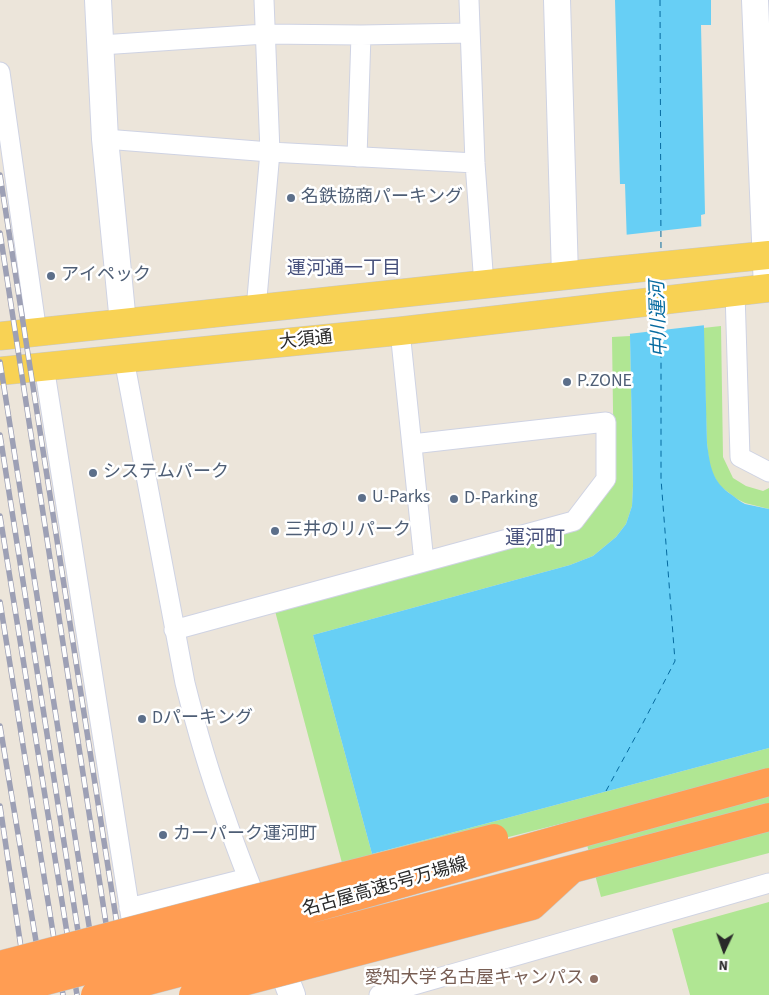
<!DOCTYPE html>
<html>
<head>
<meta charset="utf-8">
<style>
	body { margin:0 }
	#map { position:relative; width:769px; height:995px; overflow:hidden; background:#ece5da; font-family:"Source Sans 3",sans-serif }
	canvas { display:block }
	.north { position:absolute; left:699px; top:925px; width:50px; height:50px; -webkit-text-stroke:4px #fff; paint-order:stroke; rotate:183deg; font-size:14px; font-weight:700; line-height:20px; text-align:center; color:#292929 }
	.north::after { content:''; display:block; margin:auto; width:18px; height:22px; background:#292929; clip-path:polygon(50% 0,100% 100%,50% 72%,0 100%) }
</style>
</head>
<body>
<div id="map">
<canvas width="769" height="995"></canvas>
<div class="north">N</div>
</div>
<script>
const ctx = document.querySelector('canvas').getContext('2d');
ctx.lineJoin = 'round';
function fill(path, color) {
  ctx.fillStyle = color;
  ctx.fill(path, 'evenodd');
}
function stroke(path, color, width, dash) {
  ctx.strokeStyle = color;
  ctx.lineWidth = width;
  ctx.lineCap = dash ? 'butt' : 'round';
  ctx.setLineDash(dash || []);
  ctx.stroke(path);
}
function write(font, color, halo, rows, align = 'center') {
  ctx.font = font + ' "Source Sans 3","Noto Sans JP",sans-serif';
  ctx.lineWidth = 5;
  ctx.setLineDash([]);
  ctx.textBaseline = 'middle';
  ctx.strokeStyle = halo;
  ctx.fillStyle = color;
  for (const [text, x, y, turn = 0] of rows) {
    ctx.save();
    ctx.translate(x, y);
    ctx.rotate((+turn || 0) * Math.PI / 180);
    ctx.textAlign = isNaN(turn) ? turn : align;
    if (halo) ctx.strokeText(text, 0, 0);
    ctx.fillText(text, 0, 0);
    ctx.restore();
  }
}
fill(new Path2D(`
	M721,326l2,131 10,21 13,8 17,5 6,-3v21l-24,-6 -8,-4 -17,-13 -7,-11 -4,-12 -2,-20 -4,-115z
	M630,336l3,150 -1,20 -6,18 -10,13 -23,19 -23,9 -257,70 59,219 397,-106v105l-168,44 -21,-78 -234,59 -71,-267 306,-85 33,-45 -2,-144z
	M769,902v93h-79l-18,-66z`), '#b0e693');
fill(new Path2D(`
	M615,0h96v25h-10l4,189 -4,1 6,228c3,23 5,39 25,52 4,3 9,7 13,9 8,2 16,3 24,5v239l-397,106 -59,-219 257,-70 23,-9 23,-19 10,-13 6,-18 1,-20 -3,-150 -5,-152h-5z`), '#67cff5');
fill(new Path2D(`
	M704,226l2,99 -78,9 -4,-99z`), '#ece5da');
stroke(new Path2D(`
	M660,0l1,253
	M661,280v8
	M606,791l38,-70 31,-60 -14,-182v-164`), '#066ba0', 1, [6, 5]);
const street = new Path2D(`
	M469,0l6,163 9,122
	M101,45l164,-11 96,1 109,-2
	M0,72l37,261
	M105,139l165,13 205,11
	M357,157l4,-122
	M735,292l5,165 29,15
	M256,309l14,-157 -6,-152
	M400,331l24,231
	M124,359l61,324c11,44 24,89 40,133 10,30 22,60 34,90h-3
	M44,366l90,571 3,-1
	M174,630l400,-109 32,-42v-57l-194,22
	M129,908l119,-30
	M379,995l390,-112`);
const secondary = new Path2D(`
	M98,0l7,139 18,184
	M557,0l8,276
	M755,0l12,289
	M275,951l17,44`);
const primary = new Path2D(`
	M0,336l609,-65 160,-16
	M0,371l400,-40 369,-43`);
stroke(street, '#cfd3e3', 21);
stroke(secondary, '#cfd3e3', 28);
stroke(primary, '#c7c7c7', 29);
stroke(street, '#fff', 19);
stroke(secondary, '#fff', 26);
stroke(primary, '#f8d254', 28);
const rail = new Path2D(`
	M0,175l128,820
	M0,233l117,762
	M0,362l100,633
	M0,435l88,560
	M0,516l77,479
	M0,602l63,393
	M0,726l45,269
	M0,806l28,189`);
stroke(rail, '#9da0b5', 5.5);
stroke(rail, '#fff', 4, [11]);
const highwayBridge = new Path2D(`
	M0,965l245,-64 249,-63
	M0,993l183,-48 377,-106 209,-57
	M95,995l674,-178
	M193,995l339,-89 38,-35`);
stroke(highwayBridge, '#c7c7c7', 29, []);
stroke(highwayBridge, '#ff9d53', 28);
for (const [x, y, r, color] of [
	[291,198,5,"#5c6f8a"],
	[51,276,5,"#5c6f8a"],
	[567,382,5,"#5c6f8a"],
	[93,473,5,"#5c6f8a"],
	[362,498,5,"#5c6f8a"],
	[454,499,5,"#5c6f8a"],
	[275,531,5,"#5c6f8a"],
	[142,719,5,"#5c6f8a"],
	[163,835,5,"#5c6f8a"],
	[594,979,5,"#8d6e63"]
]) {
  const dot = new Path2D();
  dot.arc(x, y, r, 0, 2 * Math.PI);
  ctx.fillStyle = color;
  ctx.fill(dot);
  stroke(dot, '#fff', 2);
}
write('18px', '#4e5e75', '#fff', [
	["名鉄協商パーキング",301,198],
	["アイペック",61,276],
	["P.ZONE",577,382],
	["システムパーク",103,473],
	["U-Parks",372,498],
	["D-Parking",464,499],
	["三井のリパーク",285,531],
	["Dパーキング",152,719],
	["カーパーク運河町",173,835]
], 'left');
write('18px', '#292929', '#fff', [
	["大須通",306,341,-6],
	["名古屋高速5号万場線",385,888,-16]
]);
write('18px', '#785e54', '#fff', [
	["愛知大学 名古屋キャンパス",584,979]
], 'right');
write('19px', '#47517c', '#fff', [
	["運河通一丁目",344,270]
]);
write('italic 19px', '#066ba0', '#fff', [
	["中川運河",660,319,-92]
]);
write('20px', '#47517c', '#fff', [
	["運河町",535,540]
]);
</script>
</body>
</html>
